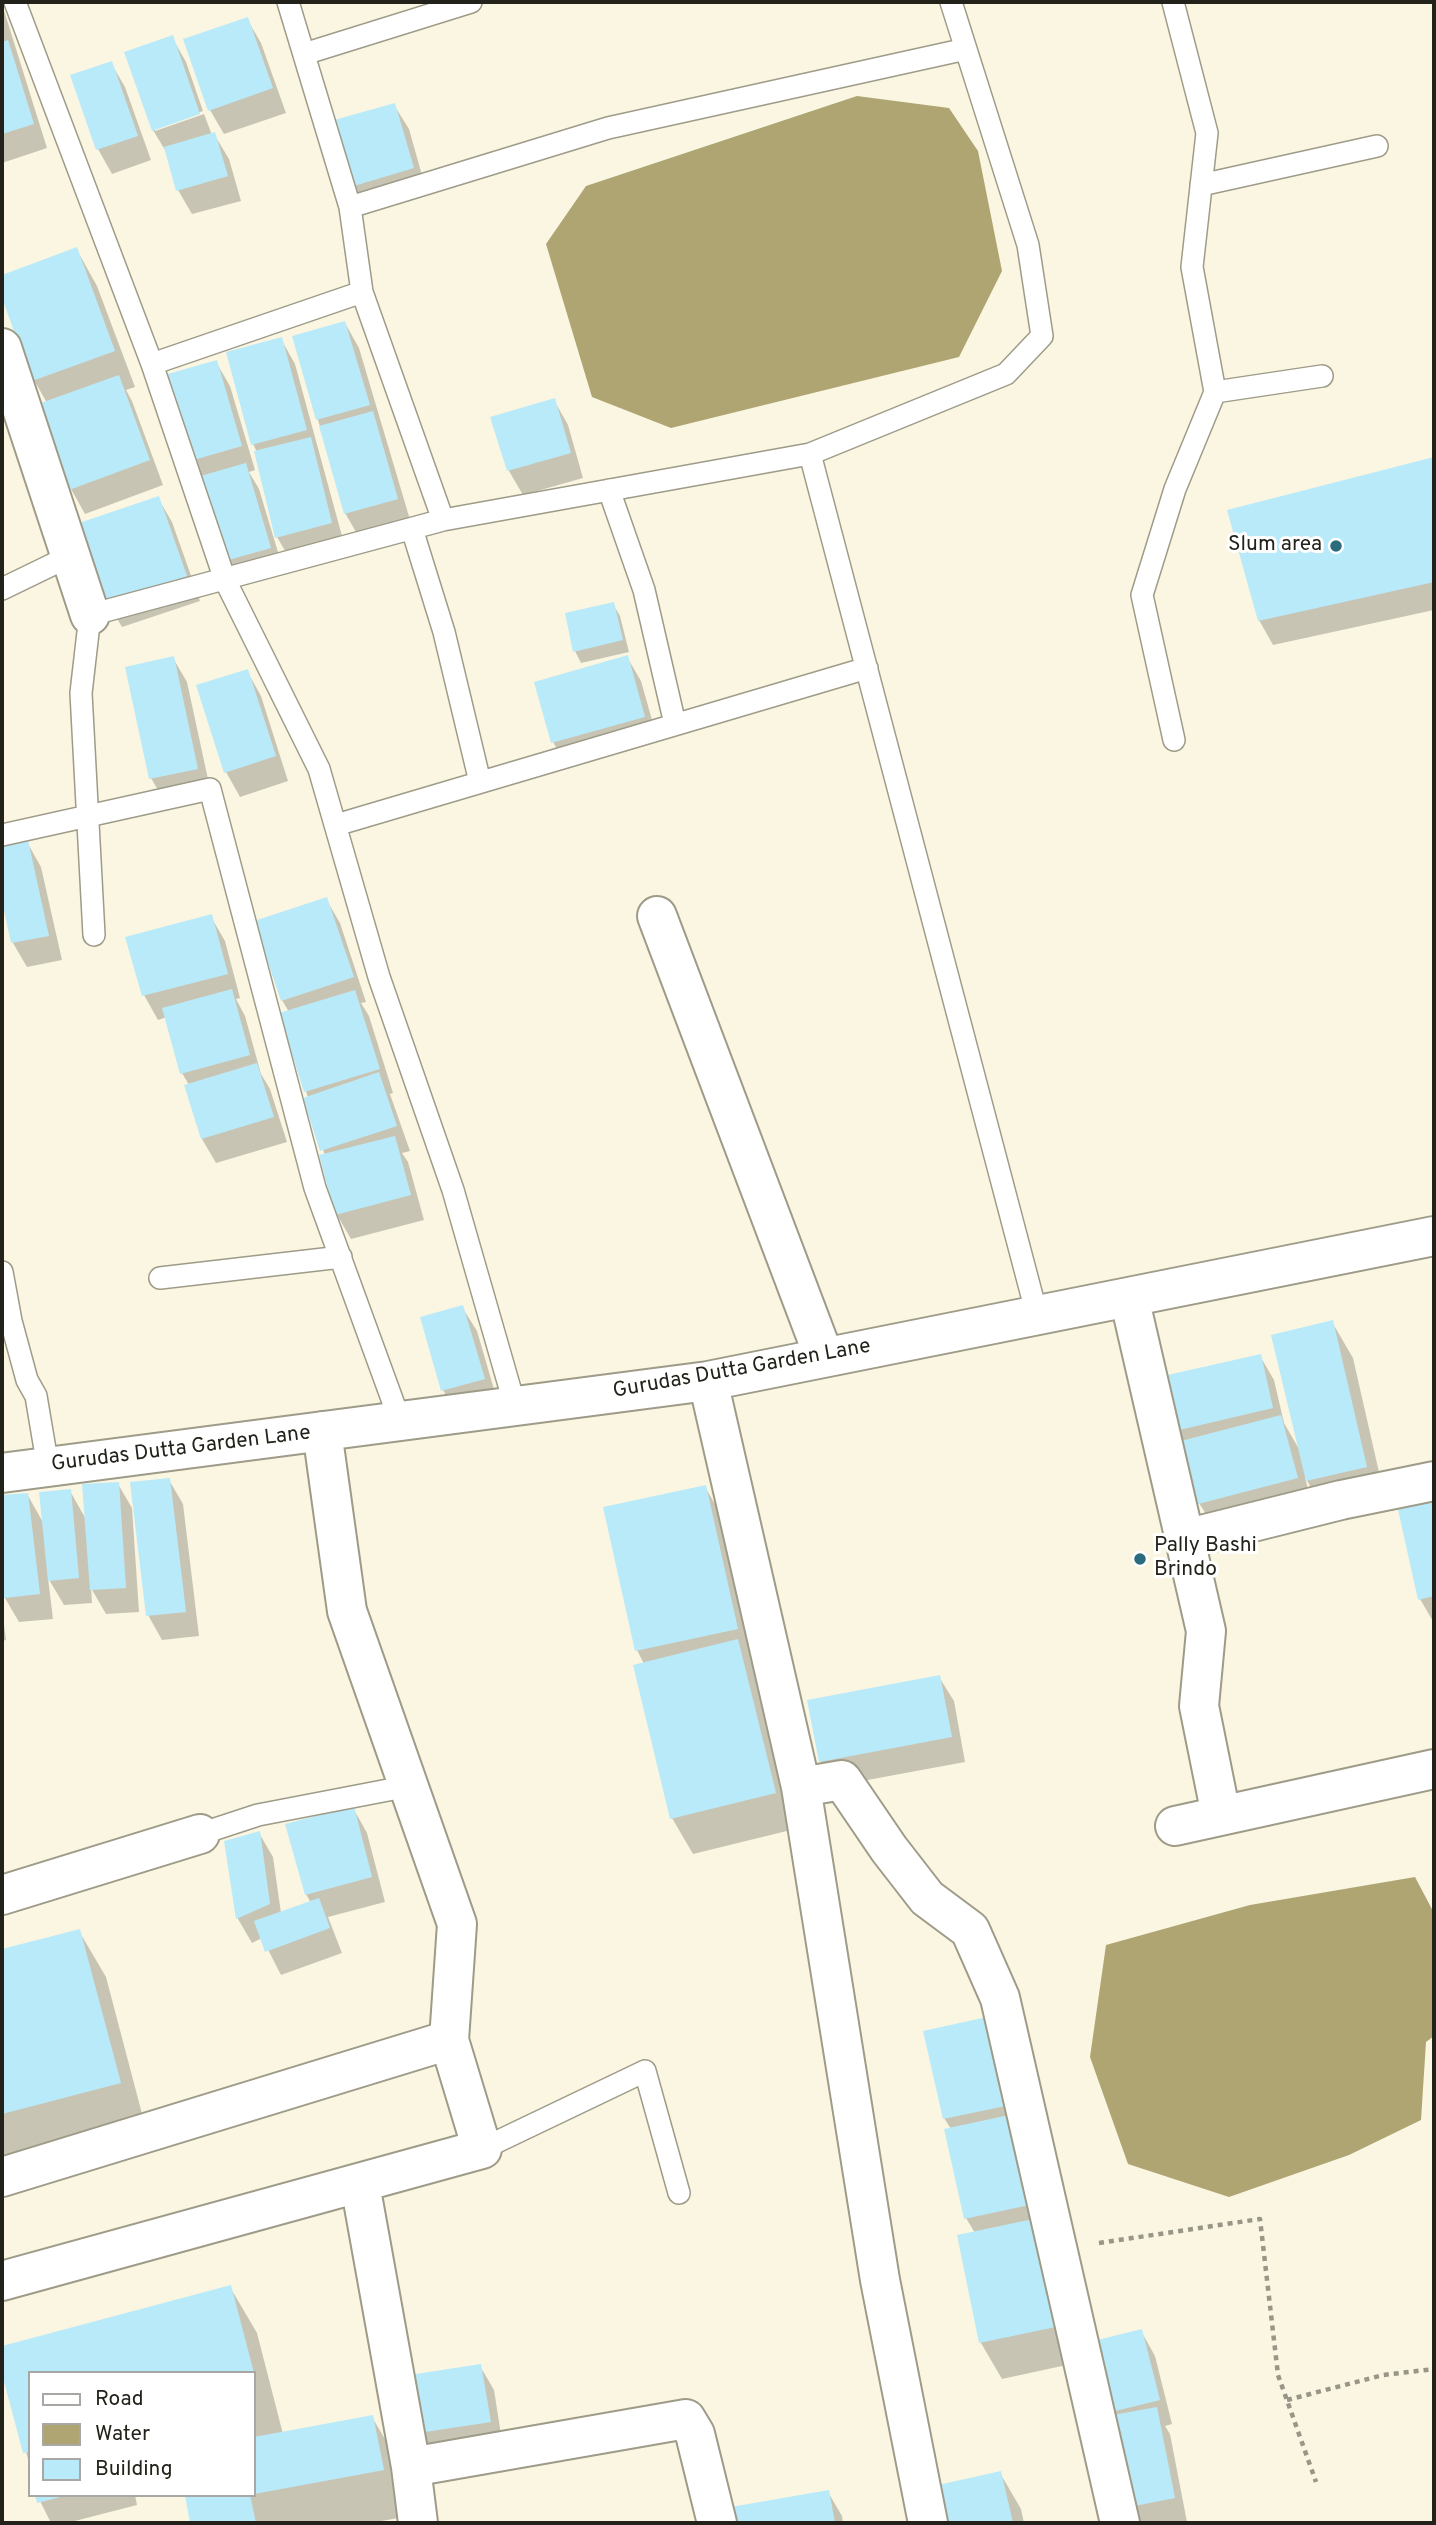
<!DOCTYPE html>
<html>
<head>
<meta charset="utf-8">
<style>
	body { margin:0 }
	#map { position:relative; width:1436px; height:2525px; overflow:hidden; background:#faf6e2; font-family:Overpass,sans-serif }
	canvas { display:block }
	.frame { position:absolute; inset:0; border:4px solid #23221a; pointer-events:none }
	.legend { position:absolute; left:28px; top:2371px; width:228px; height:126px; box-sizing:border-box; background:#fff; border:2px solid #a7a7a3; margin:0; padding:9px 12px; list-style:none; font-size:21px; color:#23221a }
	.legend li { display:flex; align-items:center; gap:14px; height:35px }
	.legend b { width:35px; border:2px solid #a7a7a3 }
</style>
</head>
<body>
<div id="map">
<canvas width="1436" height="2525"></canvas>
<div class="frame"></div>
<ul class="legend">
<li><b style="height:9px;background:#fff"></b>Road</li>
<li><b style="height:19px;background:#aea573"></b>Water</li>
<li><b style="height:19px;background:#b9eafa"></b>Building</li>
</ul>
</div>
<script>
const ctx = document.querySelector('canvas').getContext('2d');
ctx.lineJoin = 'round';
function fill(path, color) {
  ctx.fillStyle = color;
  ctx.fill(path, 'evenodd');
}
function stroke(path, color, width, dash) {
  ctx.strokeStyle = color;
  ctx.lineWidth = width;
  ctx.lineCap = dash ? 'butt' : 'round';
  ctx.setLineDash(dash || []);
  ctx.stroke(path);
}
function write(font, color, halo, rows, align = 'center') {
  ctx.font = font + ' Overpass,sans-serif';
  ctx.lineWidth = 6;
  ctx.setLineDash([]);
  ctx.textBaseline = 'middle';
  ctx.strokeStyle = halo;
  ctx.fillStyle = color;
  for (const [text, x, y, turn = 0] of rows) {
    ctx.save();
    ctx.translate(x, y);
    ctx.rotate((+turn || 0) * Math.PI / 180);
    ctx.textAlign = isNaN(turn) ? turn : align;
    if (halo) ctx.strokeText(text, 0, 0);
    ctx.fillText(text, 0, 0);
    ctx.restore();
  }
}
fill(new Path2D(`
	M857,96l92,12 29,43 24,120 -43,86 -288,71 -79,-31 -46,-153 40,-58z
	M1415,1877l19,36v123l-8,6 -5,78 -72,35 -120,42 -101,-33 -38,-107 16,-112 144,-40z`), '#aea573');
fill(new Path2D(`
	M2,4l45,144 -45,15z
	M247,19l14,24 25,70 -62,21 -14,-24z
	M172,37l14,25 17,49 -48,17v3l49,-17 8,21 2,-1 15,25 12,42 -49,13 -14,-24 -10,-35 -15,-25z
	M111,63l14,24 26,73 -39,14 -14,-25z
	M394,105l15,24 18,64 -65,19 -33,-88z
	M77,250l20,36 38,101 -9,3 6,11 31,84 -78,29 -14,-25 -24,-86 -13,-23 -32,-87v-16z
	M345,323l14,25 52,175 -52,14 -14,-24 -51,-176z
	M281,339l14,25 50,183 -54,14 -14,-24 -20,-85 -4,-8z
	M216,362l14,24 25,84 -6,2 10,17 25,83 -47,13 -46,-124z
	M554,400l14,25 15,53 -60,17 -14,-24 -16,-53z
	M1434,459v151l-161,35 -14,-25 -30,-109z
	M158,498l14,24 28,79 -78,26 -14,-24z
	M613,604l7,12 9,36 -48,11 -6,-12z
	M627,657l14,24 17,60 -91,26 -14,-25z
	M173,658l14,24 24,111 -46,9 -14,-24z
	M247,671l14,25 27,85 -48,16 -14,-25z
	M27,842l14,25 21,93 -35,7 -14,-24 -11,-50v-45z
	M326,899l14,24 26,79 -5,1 8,13 24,77 -3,1 20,57 -8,2 6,9 16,58 -73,19 -14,-24 -16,-58 4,-1 -19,-65 -17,-79 -7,-12z
	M211,917l14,24 15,57 -4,1 9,17 16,58 9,15 17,53 -71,21 -14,-24 -16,-53 3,-1 -7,-12 -15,-56 -9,3 -14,-25z
	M462,1307l15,24 21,72 -41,12 -14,-25z
	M1332,1322l21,36 33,145 -58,14 -23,-40 6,25 -97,25 -15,-24 -16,-62 -6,-11 83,-74 14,24 10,43 15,26z
	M169,1480l14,24 16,132 -37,4 -14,-25z
	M118,1484l14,24 7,104 -33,2 -15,-26 1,15 -28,2 -16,-27 5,41 -34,3 -14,-24 -3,-30v-71l25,-3 17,30 26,-33 17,30z
	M705,1487l21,36 31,142 -5,1 6,11 37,152 -102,25 -21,-36 -28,-154 -7,-14z
	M1428,1490l6,11v122l-14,-24z
	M2,1609l4,31 -4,1z
	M939,1677l15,24 11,61 -130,24 -14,-24 -12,-61z
	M353,1808l14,25 18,69 -57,15 14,36 -61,22 -19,-37 -10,5 -14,-24 -12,-77 33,-9 14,24 8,56 30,-10 -5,-9z
	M79,1931l27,46 40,152 -144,38v-216z
	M1009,2042l76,319 -83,18 -21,-36 -22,-106 16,-4 -9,-15 -15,-89 -7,-11z
	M230,2287l27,46 26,101 89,-17 27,46 10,53 -38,7h-179l-6,-28h68v-122h-224v93l-28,-99v-19z
	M1141,2331l14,25 17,68 -7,2 5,8 17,88 -58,1 -25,-104z
	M480,2366l14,24 9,57 -69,10 -14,-24z
	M1000,2473l21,36 3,14h-86z
	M828,2492l14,24 1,7h-113z
	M37,2495h98l2,10 -70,18h-16z`), '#0003');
fill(new Path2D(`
	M248,17l25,71 -65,23 -25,-72z
	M173,35l27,79 -48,17 -28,-79z
	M8,40l26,84 -32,10v-92z
	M112,61l26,75 -42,14 -26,-75z
	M395,103l19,65 -67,20 -20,-66z
	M215,132l13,44 -52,15 -12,-44z
	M77,247l38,104 -83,30 -30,-83v-23z
	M345,321l25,84 -54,15 -24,-84z
	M282,337l25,93 -56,15 -25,-93z
	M217,360l25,86 -52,15 -26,-86z
	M119,375l31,85 -81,30 -31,-86z
	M555,398l16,55 -64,18 -17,-54z
	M373,411l25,88 -54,15 -25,-88z
	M311,437l21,86 -57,15 -21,-87z
	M1434,457v125l-176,39 -31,-111z
	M246,463l25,85 -50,14 -24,-85z
	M159,496l28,80 -81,28 -27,-81z
	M614,602l9,38 -50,12 -8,-39z
	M628,655l17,62 -94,26 -17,-61z
	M174,656l24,113 -49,10 -24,-112z
	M248,669l28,87 -52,17 -28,-88z
	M28,840l21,96 -38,7 -9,-42v-55z
	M327,897l27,80 -73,24 -27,-80z
	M212,914l16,60 -86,22 -17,-59z
	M232,989l18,66 -70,19 -18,-66z
	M355,990l25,79 -76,23 -25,-79z
	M257,1063l17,54 -73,22 -17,-54z
	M379,1072l18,54 -77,25 -17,-53z
	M395,1136l16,59 -76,20 -16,-60z
	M463,1305l22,74 -44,12 -21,-74z
	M1333,1320l34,147 -61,14 -35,-146z
	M1261,1354l12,54 -98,23 -12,-55z
	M1281,1415l17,63 -100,26 -17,-63z
	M170,1478l16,134 -40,4 -16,-134z
	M119,1482l7,106 -36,2 -8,-106z
	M706,1485l32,144 -103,22 -32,-144z
	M1429,1488l5,25v83l-16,4 -23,-104z
	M71,1489l8,89 -31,3 -9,-89z
	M28,1493l12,101 -36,4 -2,-103z
	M738,1639l38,154 -106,26 -37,-154z
	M940,1675l12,62 -133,25 -12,-62z
	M354,1806l18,71 -67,18 -20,-71z
	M260,1831l10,73 -34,15 -12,-78z
	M319,1898l11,30 -65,24 -11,-31z
	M80,1929l41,154 -119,31v-165z
	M996,2015l19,89 -72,15 -20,-88z
	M1014,2114l20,90 -70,15 -20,-90z
	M1043,2217l22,108 -86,18 -22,-108z
	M231,2285l23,88h-224v79l-7,1 -21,-79v-28z
	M1142,2329l18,71 -57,14 -18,-71z
	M481,2364l10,58 -73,11 -9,-58z
	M1157,2407l18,91 -56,11 -17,-92z
	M373,2415l11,55 -130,24v-57z
	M1001,2471l12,52h-77l-7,-36z
	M829,2490l6,33h-107l-3,-15z
	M35,2495h29v1l-27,7z
	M185,2495h65l6,28h-66z`), '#b9eafa');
const lane = new Path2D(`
	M15,2l137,362 73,216 94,189 60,208 74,213 62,216
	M288,2l62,205 12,85 81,228
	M1173,2l34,131 -15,134 23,125 107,-16
	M304,54l167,-52
	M1201,185l176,-39
	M350,207l258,-79 358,-79
	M152,364l210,-72
	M810,454l227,861
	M609,490l35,100 31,134
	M412,529l32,103 36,150
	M2,589l68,-33
	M1174,740l-32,-145 33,-106 40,-97
	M336,825l531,-157
	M2,835l208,-46 105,399 85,233
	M94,935l-13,-242 9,-78 353,-95 367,-66 196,-80 36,-38 -14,-91 -77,-243
	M2,1272l9,49 16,59 9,16 12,71
	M160,1278l181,-21
	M200,1834l58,-19 151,-29
	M482,2149l163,-78 34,122`);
const street = new Path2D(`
	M2,348l88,267
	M657,916l167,441
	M1129,1297l77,334 -7,75 22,109
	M708,1381l93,406 79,493 48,243
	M2,1473l706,-92 726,-145
	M1185,1539l156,-39 93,-19
	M801,1787l41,-7 47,69 38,49 43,32 30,68 120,525
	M1175,1826l259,-57
	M2,1895l198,-61
	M2,2177l447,-137
	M360,2184l51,283 7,56
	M2,2281l480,-132 -33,-109 8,-116 -110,-313 -25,-180
	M411,2467l275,-48 9,15 22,89`);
stroke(lane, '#9e9b88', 24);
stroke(street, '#9e9b88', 42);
stroke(new Path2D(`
	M1099,2243l161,-24 18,156 38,107
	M1287,2400l96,-25 51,-6`), '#989687', 4.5, [5, 5]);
stroke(lane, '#fff', 21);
stroke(street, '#fff', 38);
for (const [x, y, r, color] of [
	[1336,546,7,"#2a6c7e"],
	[1140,1559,7,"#2a6c7e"]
]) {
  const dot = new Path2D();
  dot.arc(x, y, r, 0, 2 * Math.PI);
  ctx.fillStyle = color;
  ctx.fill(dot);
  stroke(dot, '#fff', 2.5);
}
write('21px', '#23221a', '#fff', [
	["Slum area",1322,546],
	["Pally Bashi",1154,1547,"left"],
	["Brindo",1154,1571,"left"]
], 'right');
write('21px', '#23221a', '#fff', [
	["Gurudas Dutta Garden Lane",742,1370,-10],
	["Gurudas Dutta Garden Lane",181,1450,-7]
]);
</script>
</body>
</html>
